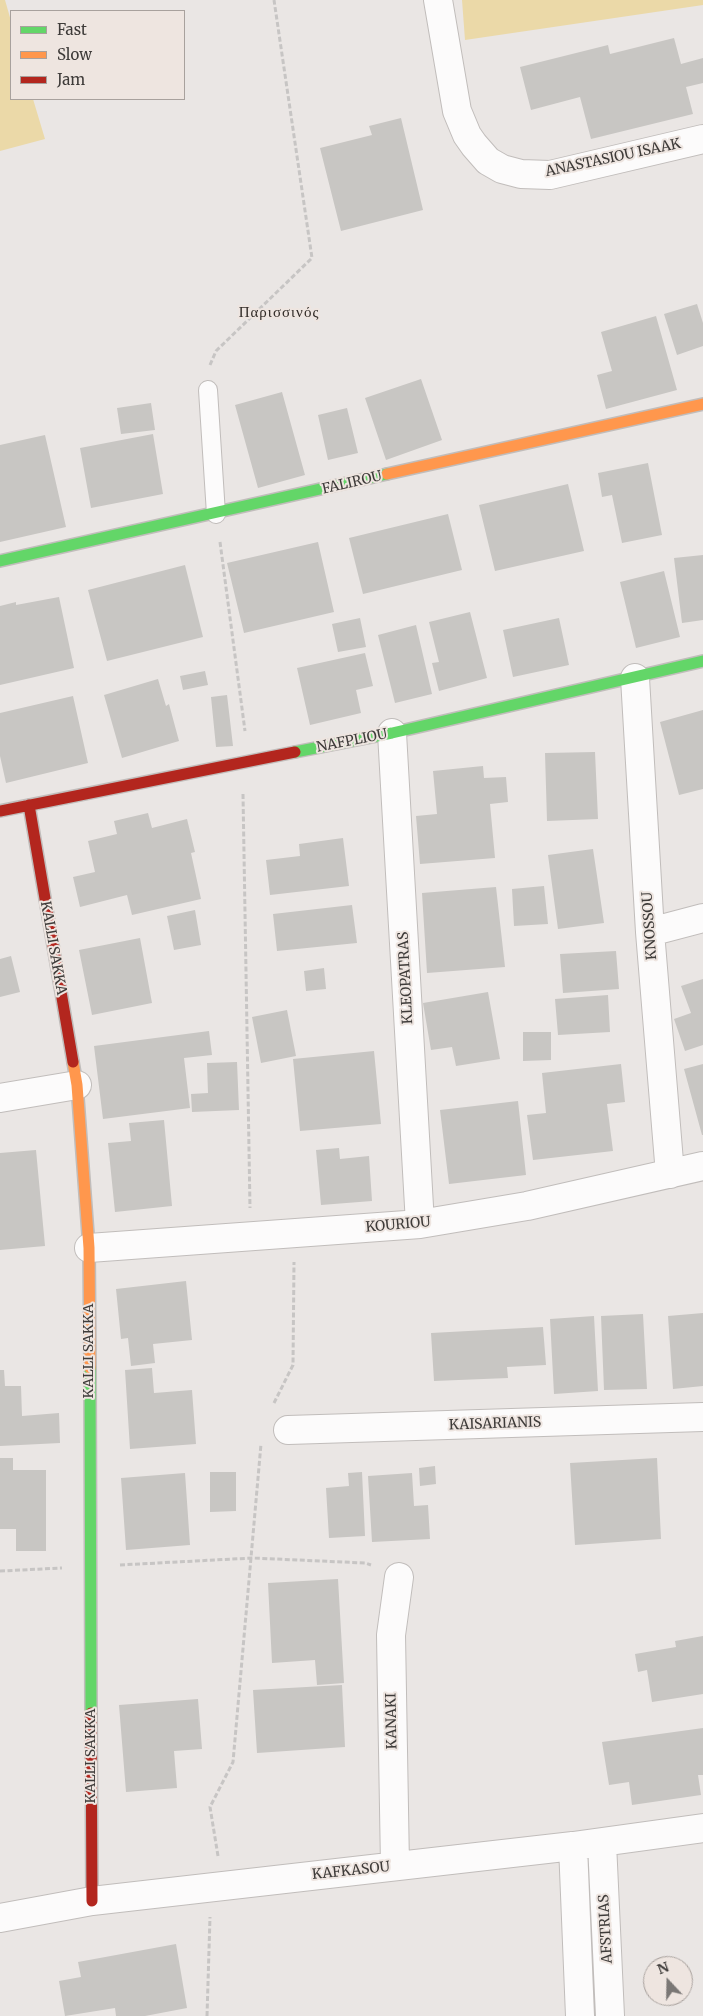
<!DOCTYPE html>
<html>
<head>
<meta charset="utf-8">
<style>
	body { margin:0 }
	#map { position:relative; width:703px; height:2016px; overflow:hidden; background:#eae6e4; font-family:Merriweather,serif }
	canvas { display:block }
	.legend { position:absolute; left:10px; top:10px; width:175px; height:90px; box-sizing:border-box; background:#eee5e0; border:1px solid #a8a19d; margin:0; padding:6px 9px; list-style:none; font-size:15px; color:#3e3b39 }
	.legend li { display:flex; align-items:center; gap:10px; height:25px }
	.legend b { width:25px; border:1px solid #a8a19d }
	.north { position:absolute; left:643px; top:1956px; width:50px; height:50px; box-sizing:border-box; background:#eee5e0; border:1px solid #a8a19d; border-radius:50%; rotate:339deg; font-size:14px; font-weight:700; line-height:20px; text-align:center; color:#3e3b39 }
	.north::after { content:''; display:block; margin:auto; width:18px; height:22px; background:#7a7775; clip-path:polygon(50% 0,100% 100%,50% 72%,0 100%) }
</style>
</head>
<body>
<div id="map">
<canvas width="703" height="2016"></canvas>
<ul class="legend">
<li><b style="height:6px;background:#63d668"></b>Fast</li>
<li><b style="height:6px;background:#ff974d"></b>Slow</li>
<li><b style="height:6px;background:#b3261e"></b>Jam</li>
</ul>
<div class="north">N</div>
</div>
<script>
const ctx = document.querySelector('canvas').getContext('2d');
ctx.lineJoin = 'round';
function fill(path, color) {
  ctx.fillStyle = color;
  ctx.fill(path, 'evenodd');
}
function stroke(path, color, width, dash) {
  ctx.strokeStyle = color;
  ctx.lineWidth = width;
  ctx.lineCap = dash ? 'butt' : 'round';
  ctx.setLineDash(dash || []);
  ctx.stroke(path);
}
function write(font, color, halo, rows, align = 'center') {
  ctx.font = font + ' Merriweather,serif';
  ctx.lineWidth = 4;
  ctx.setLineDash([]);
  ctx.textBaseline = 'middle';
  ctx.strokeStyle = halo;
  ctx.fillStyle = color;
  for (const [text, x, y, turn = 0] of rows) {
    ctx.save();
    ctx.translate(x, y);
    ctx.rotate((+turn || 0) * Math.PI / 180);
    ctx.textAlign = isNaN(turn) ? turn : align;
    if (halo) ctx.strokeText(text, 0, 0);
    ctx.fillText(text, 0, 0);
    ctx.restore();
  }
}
fill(new Path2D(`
	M0,0h5l6,21v78h22l12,40 -45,12z
	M462,0h241v5l-238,35z`), '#ebd9a8');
fill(new Path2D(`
	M674,38l7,26 22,-6v25l-17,4 7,27 -102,25 -11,-42 -49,13 -11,-43 88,-22 2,9z
	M401,118l22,92 -82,21 -21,-83 52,-13 -3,-9z
	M697,304l6,19v23l-26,9 -13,-41z
	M656,316l21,74 -71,19 -9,-34 15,-4 -11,-39z
	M421,379l21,61 -56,20 -21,-62z
	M282,392l23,83 -47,13 -23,-83z
	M151,403l4,27 -34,4 -4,-26z
	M347,408l11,45 -30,7 -10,-45z
	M153,434l10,60 -72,14 -11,-60z
	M45,435l21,92 -66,15v-97z
	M648,463l14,72 -40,8 -10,-48 -10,2 -4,-24z
	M568,484l16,67 -89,20 -16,-66z
	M448,514l14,56 -99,24 -14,-56z
	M318,542l16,70 -90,21 -17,-70z
	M703,555v65l-21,3 -8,-65z
	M185,565l18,72 -96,24 -19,-71z
	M664,571l16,66 -44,11 -16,-66z
	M59,597l15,71 -74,17v-79l16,-4v3z
	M470,612l17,66 -48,13 -7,-28 7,-1 -10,-40z
	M360,618l6,29 -28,5 -6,-28z
	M559,618l10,47 -56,12 -10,-47z
	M416,625l16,69 -37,9 -17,-68z
	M365,653l8,33 -17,4 5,23 -51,12 -13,-57z
	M205,671l3,14 -25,5 -3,-14z
	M158,679l8,27 3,-2 10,37 -57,17 -18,-63z
	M227,695l6,51 -17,1 -5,-50z
	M73,696l15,67 -82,20 -6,-27v-43z
	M703,710v79l-24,6 -19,-73z
	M595,752l3,67 -51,2 -2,-68z
	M483,766l1,12 22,-1 2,25 -18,2 5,54 -75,6 -4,-48 21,-2 -4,-43z
	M148,813l4,15 35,-9 8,33 -4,1 10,46 -69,16 -5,-20 -47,12 -7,-30 22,-5 -7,-31 29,-7 -3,-13z
	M343,838l6,48 -79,9 -4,-35 34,-4 -1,-12z
	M593,849l11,74 -46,6 -10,-74z
	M544,886l4,38 -34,2 -2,-37z
	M496,887l9,80 -78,6 -5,-80z
	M352,905l5,38 -80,8 -4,-37z
	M195,910l6,35 -27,5 -7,-34z
	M140,938l12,65 -60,12 -13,-65z
	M616,951l3,38 -56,4 -3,-39z
	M11,956l9,36 -20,5v-38z
	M324,968l2,21 -20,2 -2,-20z
	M703,979v66l-18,6 -11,-32 17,-6 -10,-27z
	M488,992l12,67 -44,7 -4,-19 -21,3 -8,-47z
	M608,995l2,37 -52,3 -3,-36z
	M287,1010l9,46 -35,7 -9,-46z
	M209,1031l3,24 -28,3 6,50 -87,11 -9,-73z
	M523,1032h28v28l-28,1z
	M374,1051l7,73 -81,7 -7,-72z
	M237,1062l2,48 -47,2 -1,-18 17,-1 -1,-30z
	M621,1064l4,38 -18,2 6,47 -80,9 -6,-45 19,-2 -4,-40z
	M703,1064v71h-1l-18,-66z
	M518,1101l8,74 -77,9 -9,-74z
	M164,1120l8,86 -57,6 -7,-69 23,-2 -2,-18z
	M339,1148l1,11 29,-3 3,45 -51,4 -5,-55z
	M36,1150l9,96 -45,4v-97z
	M186,1281l6,59 -39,4 2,19 -24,3 -3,-28 -7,1 -5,-50z
	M703,1313v73l-30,3 -5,-73z
	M643,1314l4,75 -43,1 -3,-74z
	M594,1316l4,75 -44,3 -4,-75z
	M543,1327l3,38 -39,2 1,11 -74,3 -3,-48z
	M152,1368l2,25 38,-3 4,54 -66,5 -5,-79z
	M0,1370h4l1,16h16l1,30 37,-3 1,30 -60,3z
	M0,1458h13v12h33v81h-30v-22h-16z
	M657,1458l4,81 -86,6 -5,-82z
	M435,1466l1,18 -16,2 -1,-18z
	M210,1472h26v39l-26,1z
	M362,1472l3,64 -36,2 -3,-50 23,-2 -1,-13z
	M185,1473l5,72 -64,5 -5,-72z
	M412,1473l2,33 14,-1 2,34 -58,3 -4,-66z
	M338,1579l6,104 -27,2 -2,-25 -43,3 -4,-80z
	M703,1636v58l-51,8 -5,-32 -9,2 -3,-18 41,-7 -1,-6z
	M342,1685l3,62 -88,6 -4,-63z
	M198,1699l4,50 -28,2 3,37 -51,4 -7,-87z
	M703,1728v47h-5l3,20 -69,10 -3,-23 -20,3 -7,-43z
	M176,1944l11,64 -42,8h-29l-1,-8 -50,8 -6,-35 22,-4 -3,-15z`), '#c8c6c3');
const lane = new Path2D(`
	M208,390l8,124`);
const street = new Path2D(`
	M438,0l19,111 10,24 7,10 14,16 14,8 19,5 29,1 153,-36
	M635,678l15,254 20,242
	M392,733l28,491
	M650,932l53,-14
	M0,1098l77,-13
	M89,1248l331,-24 107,-18 176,-40
	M288,1430l415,-13
	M602,1843l8,173
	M573,1846l7,170
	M395,1866l-4,-231 8,-58
	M0,1918l92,-17 481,-55 130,-18`);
const fast = new Path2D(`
	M0,561l387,-87
	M295,752l97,-19 311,-72
	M90,1368l1,345`);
const slow = new Path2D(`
	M387,474l316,-70
	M73,1062l4,23 12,163 1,120`);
const jam = new Path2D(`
	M29,805l44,257
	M0,811l295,-59
	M91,1713l1,188`);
stroke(lane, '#c1bdbb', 20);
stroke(street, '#c1bdbb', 30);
stroke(fast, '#c1bdbb', 14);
stroke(slow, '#c1bdbb', 14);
stroke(jam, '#c1bdbb', 14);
stroke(new Path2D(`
	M210,365l6,-14 96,-93 -38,-258
	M220,542l25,189
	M243,794l7,414
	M274,1403l19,-38 1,-103
	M120,1565l132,-7 113,5 6,2
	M0,1571l62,-3
	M218,1856l-8,-49 23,-45 28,-318
	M207,2016l3,-99`), '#c7c5c4', 3, [5, 2.5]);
stroke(lane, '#fcfbfb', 18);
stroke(street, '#fcfbfb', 28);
stroke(fast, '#63d668', 11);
stroke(slow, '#ff974d', 11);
stroke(jam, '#b3261e', 11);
write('14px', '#3e3b39', '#eee5e0', [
	["ANASTASIOU ISAAK",613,158,-12],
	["FALIROU",352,483,-13],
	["NAFPLIOU",352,741,-11],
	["KNOSSOU",650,926,-94],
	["KALLI SAKKA",53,948,80],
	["KLEOPATRAS",406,978,-93],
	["KOURIOU",398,1225,-5],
	["KALLI SAKKA",89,1351,-90],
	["KAISARIANIS",495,1424,-2],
	["KANAKI",392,1721,-91],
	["KALLI SAKKA",91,1756,-90],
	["KAFKASOU",351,1871,-6],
	["AFSTRIAS",606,1929,-93]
]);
ctx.letterSpacing = '1px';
write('15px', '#312b27', '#eee5e0', [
	["Παρισσινός",279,313]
]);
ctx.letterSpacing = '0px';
</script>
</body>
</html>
